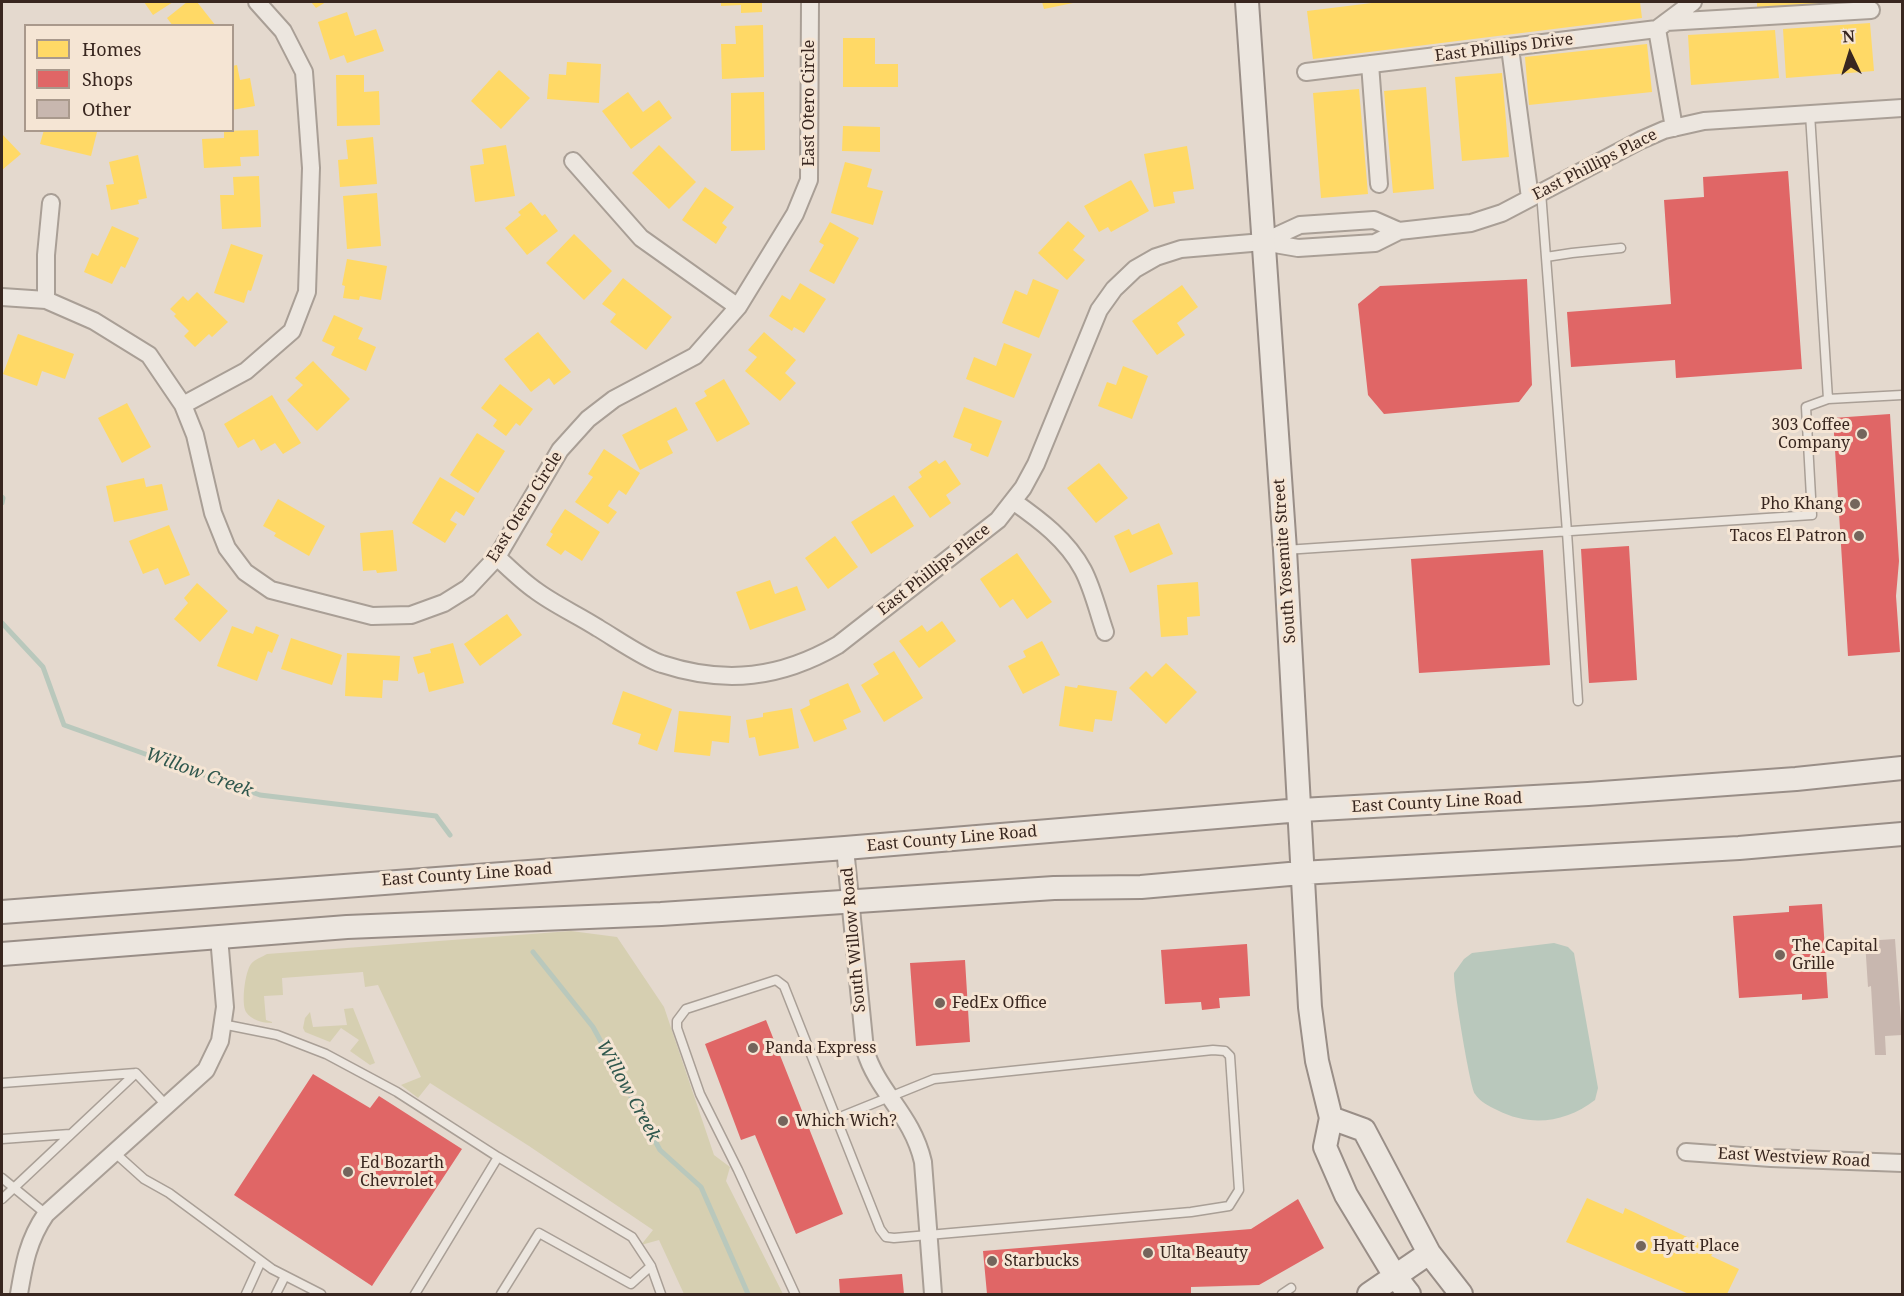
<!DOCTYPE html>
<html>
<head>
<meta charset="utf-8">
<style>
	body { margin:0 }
	#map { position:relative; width:1904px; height:1296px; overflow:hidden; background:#e4d9ce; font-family:"Noto Serif",serif }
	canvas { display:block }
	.frame { position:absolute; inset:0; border:3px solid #38261f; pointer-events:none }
	.legend { position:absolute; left:24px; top:24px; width:210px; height:108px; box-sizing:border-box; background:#f5e5d4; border:2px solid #a9998c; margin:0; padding:8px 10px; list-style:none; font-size:18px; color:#38261f }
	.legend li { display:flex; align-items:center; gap:12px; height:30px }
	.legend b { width:30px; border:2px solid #a9998c }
	.north { position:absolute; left:1820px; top:24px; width:60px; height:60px; -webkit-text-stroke:4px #f5e5d4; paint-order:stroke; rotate:356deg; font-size:16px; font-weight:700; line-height:24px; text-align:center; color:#38261f }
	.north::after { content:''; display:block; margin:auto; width:21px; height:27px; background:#38261f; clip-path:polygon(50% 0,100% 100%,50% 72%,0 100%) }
</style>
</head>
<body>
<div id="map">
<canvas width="1904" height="1296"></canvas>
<div class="frame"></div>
<ul class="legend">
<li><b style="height:16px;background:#ffd966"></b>Homes</li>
<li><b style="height:16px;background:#e06666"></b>Shops</li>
<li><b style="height:16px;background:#c8b7af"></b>Other</li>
</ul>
<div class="north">N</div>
</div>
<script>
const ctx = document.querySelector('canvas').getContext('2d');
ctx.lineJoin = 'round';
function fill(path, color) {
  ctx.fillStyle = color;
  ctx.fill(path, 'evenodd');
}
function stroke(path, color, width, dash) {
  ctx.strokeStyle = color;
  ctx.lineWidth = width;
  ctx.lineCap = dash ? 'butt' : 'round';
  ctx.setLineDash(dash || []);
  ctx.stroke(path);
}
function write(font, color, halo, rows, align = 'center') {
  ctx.font = font + ' "Noto Serif",serif';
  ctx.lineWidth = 6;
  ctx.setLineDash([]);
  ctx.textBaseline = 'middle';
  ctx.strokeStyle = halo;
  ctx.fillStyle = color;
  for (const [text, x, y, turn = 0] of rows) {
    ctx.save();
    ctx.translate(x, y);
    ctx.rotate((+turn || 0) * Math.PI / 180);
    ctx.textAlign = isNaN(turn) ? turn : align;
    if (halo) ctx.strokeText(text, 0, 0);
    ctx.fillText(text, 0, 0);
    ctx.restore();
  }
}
fill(new Path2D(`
	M571,931l46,6 47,70 50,148 16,12 -4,14 57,113h-99l-25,-54 -18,5 12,-15 -124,-84 -99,-63 -12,15 -17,-13 20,-8 -43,-92 -13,2 -2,-15 -81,6 1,17 -19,1 2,24 6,2v1c-9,0 -21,-3 -26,-11 -5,-9 -1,-40 5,-48 4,-5 11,-7 16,-10z
	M353,1008l22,55 -5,2 -20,-14 9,-11 -18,-12 -11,14 -25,-10 -2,-4 2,-10 5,-6 3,15 34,-2 -3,-16z`), '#d6cfb1');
fill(new Path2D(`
	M1554,943l14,4 6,6 24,135 -3,12c-30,23 -65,27 -98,10 -8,-4 -17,-8 -22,-16 -5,-7 -22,-110 -21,-121l10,-14 8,-6z`), '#b9c8bc');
fill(new Path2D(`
	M144,2h29l-20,13z
	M187,2h10l19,24h-43l-6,-8z
	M311,2h15l-10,6z
	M721,2h41v10l-21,1v-8l-20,1z
	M1042,2h31v1l-29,6z
	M1380,2h260l2,16 -329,41 -6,-48z
	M1757,2h71v1l-71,5z
	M347,12l8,24 21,-7 8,22 -37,12 -3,-8 -14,5 -12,-38z
	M1870,23l4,48 -88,7 -3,-49z
	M763,25l1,52 -42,2 -1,-35h15l-1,-18z
	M1775,30l4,48 -88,7 -3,-50z
	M843,38h32v26h23v23h-55z
	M1647,44l5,48 -123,13 -4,-48z
	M567,62l34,2 -2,39 -52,-4 2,-25 17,1z
	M237,65l3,15 10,-2 5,28 -23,4v-44z
	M499,70l31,28 -29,31 -30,-28z
	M1502,73l7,84 -47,4 -7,-84z
	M336,75h28v17l15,-1 1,34 -43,1z
	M1426,87l8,102 -41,4 -9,-102z
	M1359,89l9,105 -47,4 -8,-105z
	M628,92l15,20 16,-12 13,18 -41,31 -29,-38z
	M764,92l1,58 -34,1v-58z
	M843,126l37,1v25l-38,-1z
	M44,130l53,2 -6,24 -51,-12z
	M258,130l1,26 -19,1 1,9 -37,2 -2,-29 22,-1v-7z
	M2,134l19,20 -19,16z
	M373,137l4,47 -37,3 -2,-27 10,-1 -2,-19z
	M506,145l9,51 -40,6 -5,-36 14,-2 -2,-15z
	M659,145l37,37 -27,27 -37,-36z
	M1187,146l7,43 -21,3 2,11 -21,4 -10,-53z
	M138,155l9,43 -9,2 1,4 -28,6 -5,-25 8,-1 -5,-22z
	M845,162l27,7 -5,18 16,4 -10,34 -42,-12z
	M259,176l2,51 -39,2 -2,-34h14l-1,-18z
	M1131,180l18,31 -38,21 -3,-5 -9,5 -15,-26z
	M705,187l29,20 -12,16 5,4 -11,17 -34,-24z
	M377,193l4,53 -34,3 -4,-53z
	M531,202l11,14 3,-2 13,17 -31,24 -22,-27 16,-13 -3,-3z
	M1068,221l17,15 -12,14 12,10 -18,20 -29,-27z
	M830,222l29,16 -25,46 -25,-13 15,-26 -5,-3z
	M112,226l27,12 -14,30 -4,-2 -9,18 -28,-12 8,-19 6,3z
	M574,234l38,37 -28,29 -38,-37z
	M231,244l32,11 -12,36 -3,-1 -4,13 -30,-10z
	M347,259l40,7 -6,34 -21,-4 -1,4 -16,-2 2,-12 -3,-1z
	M623,278l49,39 -26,33 -36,-28 6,-8 -14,-10z
	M1033,279l26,11 -20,48 -37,-15 13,-33 12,5z
	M800,283l26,16 -22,34 -10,-6 -2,4 -23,-15 13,-21 8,5z
	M1182,285l16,22 -21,16 8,12 -28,20 -25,-34z
	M197,292l31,30 -16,15 -3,-3 -14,13 -11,-11 5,-5 -15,-15 2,-2 -6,-5 13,-13 5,5z
	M334,315l29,13 -5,11 18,8 -10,24 -35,-16 4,-8 -13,-6z
	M538,332l33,40 -17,13 -5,-7 -18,14 -27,-33z
	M764,332l32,28 -11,13 11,10 -16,18 -35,-30 12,-14 -9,-7z
	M18,334l56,20 -9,25 -23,-8 -5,15 -34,-12z
	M1004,343l28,11 -18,44 -48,-19 8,-22 22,9z
	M313,361l37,38 -33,32 -30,-31 16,-15 -8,-7z
	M1123,366l25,10 -16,43 -34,-13 9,-24 9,3z
	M724,379l26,45 -33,18 -22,-39 12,-7 -3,-5z
	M500,384l33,25 -13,17 -4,-3 -10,13 -13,-10 4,-6 -16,-12z
	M272,395l29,48 -18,11 -8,-11 -14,8 -7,-12 -16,9 -14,-24z
	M127,403l24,44 -29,16 -24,-45z
	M676,407l12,23 -21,11 6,12 -33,17 -18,-35z
	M964,407l38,14 -14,36 -18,-7 2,-6 -19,-7z
	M477,433l28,18 -27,42 -28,-18z
	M604,449l36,24 -14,22 -7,-5 -11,16 9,6 -9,12 -33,-22 18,-25 -5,-3z
	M936,460l3,4 6,-4 16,24 -15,11 5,8 -21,15 -22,-31 14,-10 -3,-5z
	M1099,463l29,35 -32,25 -29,-35z
	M440,477l35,21 -11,18 -8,-5 -6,9 7,4 -12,19 -33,-20z
	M144,478l2,9 16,-3 6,26 -54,12 -8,-36z
	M894,495l20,31 -43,28 -20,-32z
	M278,499l47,27 -16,30 -35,-20 2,-3 -13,-7z
	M565,509l35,23 -18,29 -17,-11 -4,5 -15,-10 7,-11 -3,-2z
	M1159,523l14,31 -43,19 -16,-37 15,-7 3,6z
	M169,525l21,50 -25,10 -7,-17 -15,6 -14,-33z
	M393,530l4,41 -20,2 -1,-3 -13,1 -3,-38z
	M835,536l23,31 -30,22 -23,-31z
	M1017,553l35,49 -25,17 -14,-20 -13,9 -20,-29z
	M770,580l5,14 22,-8 9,24 -56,20 -14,-38z
	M1198,582l2,34 -13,1 1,18 -27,2 -4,-52z
	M197,583l31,28 -28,31 -26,-23 14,-16 -4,-5z
	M507,614l15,21 -42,31 -16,-22z
	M942,621l14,20 -37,27 -20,-27 23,-16 5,7z
	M232,626l21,8 3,-8 23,9 -7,18 -4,-2 -11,30 -40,-15z
	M291,638l51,17 -10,30 -51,-16z
	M1042,641l18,34 -37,19 -15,-28 18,-9 -3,-6z
	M453,643l11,40 -35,9 -5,-20 -6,2 -5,-17 18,-4 -1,-4z
	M894,651l29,47 -39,24 -23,-37 18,-11 -6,-10z
	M347,653l53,3 -2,25 -15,-1 -1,18 -37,-2z
	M1166,663l31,29 -31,32 -37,-36 17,-17 6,6z
	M848,683l13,29 -18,8 4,9 -33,13 -14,-32 10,-5 -1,-5z
	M1078,685l39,6 -5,30 -17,-2 -2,13 -34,-6 6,-40 12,2z
	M623,691l49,18 -15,42 -19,-7 3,-10 -29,-10z
	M792,708l7,40 -40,8 -4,-19 -6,1 -3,-18 17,-3v-4z
	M679,711l52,5 -2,27 -17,-2 -2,15 -36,-4z
	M1587,1198l36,16 2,-6 90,42 -4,6 28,13 -12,25h-38l-123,-52z`), '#ffd966');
fill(new Path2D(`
	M1788,171l14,198 -126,9 -1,-18 -104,7 -4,-55 104,-8 -7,-104 40,-3 -1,-20z
	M1527,279l5,106 -13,17 -135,12 -16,-19 -10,-91 22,-18z
	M1890,414l9,147 -3,35 4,56 -52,4 -15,-238z
	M1629,546l8,134 -48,3 -8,-134z
	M1543,550l7,115 -131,8 -8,-114z
	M1822,904l6,94 -26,2v-6l-63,4 -6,-82 56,-4v-6z
	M1247,944l3,52 -31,2 1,10 -18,2 -1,-8 -36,2 -4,-54z
	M965,960l5,82 -54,4 -6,-83z
	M766,1020l77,194 -47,20 -41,-99 -14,5 -36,-96z
	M313,1074l57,34 9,-12 83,53 -90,137 -138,-91z
	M1298,1199l26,49 -65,37 -68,2v7h-204l-4,-43 268,-22z
	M902,1274l2,20h-64l-1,-15z`), '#e06666');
stroke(new Path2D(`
	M2,497l1,1 -1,5
	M2,623l41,44 21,58 196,70 176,21 14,19
	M533,952l60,75 67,123 41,37 47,107`), '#b9c8bc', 5);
fill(new Path2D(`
	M1895,939l7,96 -17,1 1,19h-11l-4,-69 -3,1 -3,-46z`), '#c8b7af');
const lane = new Path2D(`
	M1810,114l18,285
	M1541,192l26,340 11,169
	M1546,257l26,-4 49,-5
	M1285,550l527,-35 -6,-108 22,-8 74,-4
	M222,1024l55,11 49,19 71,38 101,65 134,80 19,29 10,28
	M2,1083l134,-10 30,32
	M2,1139l68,-5
	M114,1152l30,27 25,14 103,76 49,25
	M2,1178l44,36
	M2,1199l134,-126
	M246,1294l15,-33
	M276,1294l9,-18
	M415,1294l83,-137
	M501,1294l38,-61 92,51 20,-18
	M795,1294l-57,-124 -38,-76 -23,-66v-7l9,-12 90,-29 8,6 96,243 6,8 8,1 297,-26 38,-6 10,-16 -9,-134 -5,-5 -12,-1 -279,29 -99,40
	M1282,1294l9,-6`);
const street = new Path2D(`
	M1666,22l205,-12
	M1657,29l17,99
	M1510,48l20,150
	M1370,64l9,120
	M1306,72l351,-43 36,-27
	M573,161l68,77 97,69
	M1263,242l37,-17 74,-5 25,11
	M2,297l44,3 48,21 55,34 34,50 12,30 18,78 14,35 18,24 26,18 101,26 39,-1 33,-12 24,-15 29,-31 63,-107 28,-31 26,-20 81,-43 43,-49 57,-93 14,-34 1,-178
	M46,300v-45l5,-52
	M183,405l63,-34 46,-40 15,-39 4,-124 -7,-96 -21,-41 -26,-29
	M1013,501c27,19 54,39 70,69 10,19 15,42 22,62
	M497,557c12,11 25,24 38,33 20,15 43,25 63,38 17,10 47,31 64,36 64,21 119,14 176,-19l160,-125 25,-32 13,-24 63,-154 15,-21 21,-20 21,-12 25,-8 82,-7 35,6 77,-5 24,-12 72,-8 31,-10 139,-73 23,-10 40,-9 198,-13
	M845,848l20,202c13,43 47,64 58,112l10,132
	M1686,1152l85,6 131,5
	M19,1294c5,-30 9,-54 27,-80l160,-144 14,-29 5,-34 -6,-70`);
const secondary = new Path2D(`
	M1247,2l38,548 25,457 7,54 14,57 -6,29 21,48 49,81 14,18
	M2,912l843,-64 456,-38 287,-16 208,-15 106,-11
	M2,954l345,-27 314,-13 393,-26 87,-1 160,-14 438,-25 163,-14
	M1331,1118l33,12 65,123 32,41
	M1369,1294l60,-41`);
stroke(lane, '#a99f96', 11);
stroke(street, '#a99f96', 20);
stroke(secondary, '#998e87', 26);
stroke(lane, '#ece6df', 8);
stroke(street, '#ece6df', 16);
stroke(secondary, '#ece6df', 22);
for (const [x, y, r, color] of [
	[1862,434,6,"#74655c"],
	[1855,504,6,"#74655c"],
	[1859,536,6,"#74655c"],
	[1780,955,6,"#74655c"],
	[940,1003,6,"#74655c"],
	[753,1048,6,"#74655c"],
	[783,1121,6,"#74655c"],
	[348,1172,6,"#74655c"],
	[1641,1246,6,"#74655c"],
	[1148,1253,6,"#74655c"],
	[992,1261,6,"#74655c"]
]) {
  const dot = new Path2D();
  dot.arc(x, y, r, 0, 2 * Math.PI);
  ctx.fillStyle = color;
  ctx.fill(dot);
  stroke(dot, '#f5e5d4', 2);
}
write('16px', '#38261f', '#f5e5d4', [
	["East Phillips Drive",1504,48,-7],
	["East Otero Circle",809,103,-90],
	["East Phillips Place",1595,165,-27],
	["East Otero Circle",525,507,-58],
	["South Yosemite Street",1285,561,-94],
	["East Phillips Place",934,570,-38],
	["East County Line Road",1437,803,-3],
	["East County Line Road",952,839,-5],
	["East County Line Road",467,875,-4],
	["South Willow Road",854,940,-95],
	["East Westview Road",1794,1158,3]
]);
write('16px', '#38261f', '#f5e5d4', [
	["303 Coffee",1850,425,"right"],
	["Company",1850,443,"right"],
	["Pho Khang",1843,504,"right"],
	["Tacos El Patron",1847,536,"right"],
	["The Capital",1792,946],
	["Grille",1792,964],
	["FedEx Office",952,1003],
	["Panda Express",765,1048],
	["Which Wich?",795,1121],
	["Ed Bozarth",360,1163],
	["Chevrolet",360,1181],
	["Hyatt Place",1653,1246],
	["Ulta Beauty",1160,1253],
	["Starbucks",1004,1261]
], 'left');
write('italic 18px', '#2f574d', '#f5e5d4', [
	["Willow Creek",199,773,20],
	["Willow Creek",628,1091,61]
]);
</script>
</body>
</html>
